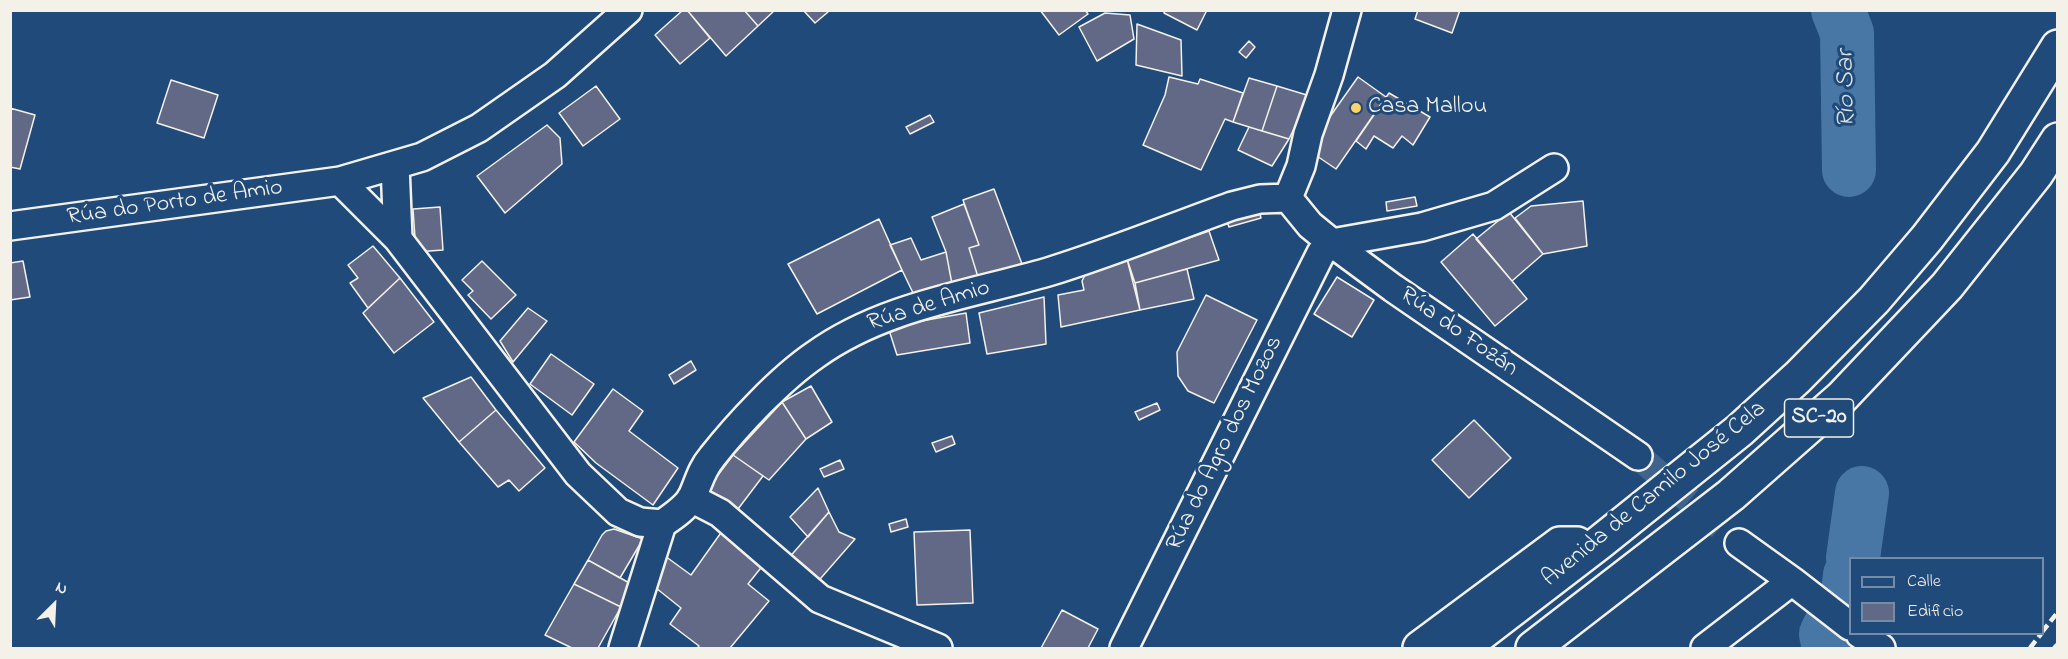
<!DOCTYPE html>
<html>
<head>
<meta charset="utf-8">
<style>
	body { margin:0 }
	#map { position:relative; width:2068px; height:659px; overflow:hidden; background:#1f4a7a; font-family:"Indie Flower",sans-serif }
	canvas { display:block }
	.frame { position:absolute; inset:0; border:12px solid #f4f1e8; pointer-events:none }
	.legend { position:absolute; left:1849px; top:557px; width:195px; height:78px; box-sizing:border-box; background:#1f4a7a; border:2px solid #748da6; margin:0; padding:8px 10px; list-style:none; font-size:18px; color:#f4f1e8 }
	.legend li { display:flex; align-items:center; gap:12px; height:30px }
	.legend b { width:30px; border:2px solid #748da6 }
	.north { position:absolute; left:24px; top:575px; width:60px; height:60px; -webkit-text-stroke:4px #1f4a7a; paint-order:stroke; rotate:24deg; font-size:16px; font-weight:700; line-height:24px; text-align:center; color:#f4f1e8 }
	.north::after { content:''; display:block; margin:auto; width:21px; height:27px; background:#f4f1e8; clip-path:polygon(50% 0,100% 100%,50% 72%,0 100%) }
</style>
</head>
<body>
<div id="map">
<canvas width="2068" height="659"></canvas>
<div class="frame"></div>
<ul class="legend">
<li><b style="height:8px;background:#1f4a7a"></b>Calle</li>
<li><b style="height:16px;background:#616986"></b>Edificio</li>
</ul>
<div class="north">N</div>
</div>
<script>
const ctx = document.querySelector('canvas').getContext('2d');
ctx.lineJoin = 'round';
function stroke(path, color, width, dash) {
  ctx.strokeStyle = color;
  ctx.lineWidth = width;
  ctx.lineCap = dash ? 'butt' : 'round';
  ctx.setLineDash(dash || []);
  ctx.stroke(path);
}
function fill(path, color) {
  ctx.fillStyle = color;
  ctx.fill(path, 'evenodd');
}
function write(font, color, halo, rows, align = 'center') {
  ctx.font = font + ' "Indie Flower",sans-serif';
  ctx.lineWidth = 6;
  ctx.setLineDash([]);
  ctx.textBaseline = 'middle';
  ctx.strokeStyle = halo;
  ctx.fillStyle = color;
  for (const [text, x, y, turn = 0] of rows) {
    ctx.save();
    ctx.translate(x, y);
    ctx.rotate((+turn || 0) * Math.PI / 180);
    ctx.textAlign = isNaN(turn) ? turn : align;
    if (halo) ctx.strokeText(text, 0, 0);
    ctx.fillText(text, 0, 0);
    ctx.restore();
  }
}
stroke(new Path2D(`
	M1838,10l9,23 2,137
	M1853,558l9,-65
	M1829,648l-3,-14 22,-43 2,-16`), '#4977a5', 54);
const building = new Path2D(`
	M683,10h4l23,28 -30,26 -25,-29z
	M687,10h57l14,16 -32,30z
	M744,10h31l-17,16z
	M803,10h24l1,2 -13,11z
	M1040,10h45l3,4 -29,21z
	M1165,10h42l-10,20 -33,-17z
	M1418,10h42l-8,23 -37,-14z
	M1105,13l25,2 4,24 -37,22 -18,-34z
	M1137,24l44,16 1,36 -46,-11z
	M1249,41l6,6 -9,11 -7,-6z
	M1169,77l29,7 2,-5 43,14 -10,29 -8,-3 -24,51 -58,-25 22,-50z
	M1358,77l28,20 -50,72 -22,-15 1,-10 14,-26z
	M1249,78l28,8 -15,45 -29,-9z
	M171,80l47,15 -14,43 -47,-15z
	M596,86l24,33 -37,27 -24,-33z
	M1277,86l33,10 -21,43 -27,-8z
	M1389,93l41,24 -17,28 -11,-9 -9,12 -19,-12 -8,13 -10,-8z
	M10,108l25,7 -15,54 -10,-2z
	M930,115l4,7 -24,12 -4,-7z
	M547,125l13,13 2,26 -57,49 -28,-37z
	M1249,127l40,12 -17,27 -34,-16z
	M994,189l28,75 -44,13 -9,-29 10,-3 -16,-45z
	M1415,197l2,9 -30,5 -1,-9z
	M1583,201l4,45 -44,8 -28,-36 16,-12z
	M964,204l15,41 -10,3 9,29 -26,7 -6,-32 -14,-35z
	M440,207l3,43 -27,2 -3,-43z
	M1259,210l2,8 -32,9 -3,-8z
	M1509,212l34,42 -31,27 -36,-42z
	M879,219l23,51 -85,44 -29,-50z
	M1209,231l10,29 -84,23 -8,-24z
	M1473,234l54,65 -32,27 -54,-64z
	M911,238l10,22 25,-8 6,32 -38,11 -24,-50z
	M373,246l27,32 -32,30 -18,-25 8,-5 -10,-13z
	M1127,259l13,51 -79,17 -3,-32 26,-5 -2,-9 3,-6z
	M23,261l7,36 -20,3v-37z
	M482,261l34,34 -25,24 -23,-24 5,-4 -11,-11z
	M1187,269l7,30 -54,11 -5,-27z
	M1337,277l37,23 -22,37 -38,-23z
	M400,278l34,44 -40,31 -31,-40z
	M1206,295l51,25 -43,83 -26,-12 -10,-15 -1,-24z
	M1044,297l2,47 -59,10 -8,-41z
	M528,308l19,13 -34,41 -13,-21z
	M966,313l4,30 -73,12 -9,-28z
	M551,354l43,30 -22,31 -42,-31z
	M691,361l5,9 -22,14 -5,-9z
	M471,377l25,33 -37,32 -36,-44z
	M811,386l21,36 -26,17 -24,-37z
	M613,389l30,22 -14,20 49,37 -25,37 -57,-42 -22,-21z
	M782,402l24,37 -37,41 -36,-25z
	M1157,403l3,7 -21,10 -4,-8z
	M496,410l49,58 -26,23 -10,-11 -11,7 -39,-45z
	M1474,420l37,38 -42,40 -37,-38z
	M952,436l3,8 -19,8 -4,-9z
	M733,455l30,21 -25,33 -31,-8 2,-14z
	M840,460l4,9 -20,8 -4,-8z
	M818,488l11,24 -21,25 -18,-20z
	M829,512l10,20 16,7 -41,47 -27,-26z
	M906,519l2,8 -17,5 -2,-8z
	M725,527l39,37 -16,20 21,17 -39,47h-33l2,-2 -29,-22 11,-16 -35,-28 19,-24 26,19z
	M614,529l29,10 -23,39 -32,-18 14,-25 4,-4z
	M970,530l3,73 -56,2 -3,-73z
	M588,560l45,25 -12,22 -47,-23z
	M574,584l47,23 -23,41h-26l-27,-13z
	M1062,610l36,19 -10,19h-47z`);
fill(building, '#616986');
stroke(building, '#f4f1e8', 1.5);
stroke(new Path2D(`
	M1638,456l101,87`), '#3f638a', 27, [27, 14]);
const street = new Path2D(`
	M395,165l3,74
	M340,181l58,58 180,235 40,38 22,10 22,2c10,-7 24,-16 30,-27 7,-15 9,-27 20,-40 26,-33 68,-78 103,-102 68,-49 154,-60 233,-83 62,-19 123,-44 184,-66l28,-7 28,-1
	M1288,198l22,27 22,18 61,45 245,168
	M1288,198l13,-32 7,-32 21,-59 18,-65
	M10,226l330,-45 82,-24 57,-29 76,-53 73,-65
	M691,498l29,15 100,86 118,49
	M1792,581l58,45
	M1860,634l21,14
	M623,648l39,-124
	M1124,648l197,-395 11,-10 90,-16 72,-21 60,-38
	M1705,648l87,-67 -53,-38`);
const highway = new Path2D(`
	M1420,648l140,-104h17
	M1462,648l137,-105 141,-113 58,-53 76,-77 53,-62 66,-86 65,-105
	M1533,648l198,-153 110,-97 106,-112 89,-112 22,-34`);
stroke(street, '#f4f1e8', 32);
stroke(highway, '#f4f1e8', 38);
stroke(street, '#1f4a7a', 27);
stroke(highway, '#1f4a7a', 33);
stroke(new Path2D(`
	M2042,632l16,-20
	M2030,648l11,-14
	M2054,648l4,-4`), '#f4f1e8', 4.5, [9, 4.5]);
for (const [x, y, r, color] of [
	[1356,108,6,"#ffd166"]
]) {
  const dot = new Path2D();
  dot.arc(x, y, r, 0, 2 * Math.PI);
  ctx.fillStyle = color;
  ctx.fill(dot);
  stroke(dot, '#1f4a7a', 2);
}
for (const [x, y, w] of [
	[1819,418,69]
]) {
  const box = new Path2D();
  box.roundRect(x - w / 2, y - 19, w, 38, 4.5);
  ctx.fillStyle = '#1f4a7a';
  ctx.fill(box);
  stroke(box, '#f4f1e8', 1.5);
}
write('bold 22px', '#f4f1e8', null, [
	["SC-20",1819,418]
]);
write('24px', '#f4f1e8', '#1f4a7a', [
	["Casa Mallou",1368,108]
], 'left');
write('24px', '#f4f1e8', '#1f4a7a', [
	["Rúa do Porto de Amio",175,204,-8],
	["Rúa de Amio",929,307,-17],
	["Rúa do Fozán",1458,333,35],
	["Rúa do Agro dos Mozos",1226,444,-64],
	["Avenida de Camilo José Cela",1655,495,-39]
]);
write('italic 26px', '#dadfde', '#1f4a7a', [
	["Río Sar",1848,89,-91]
]);
</script>
</body>
</html>
